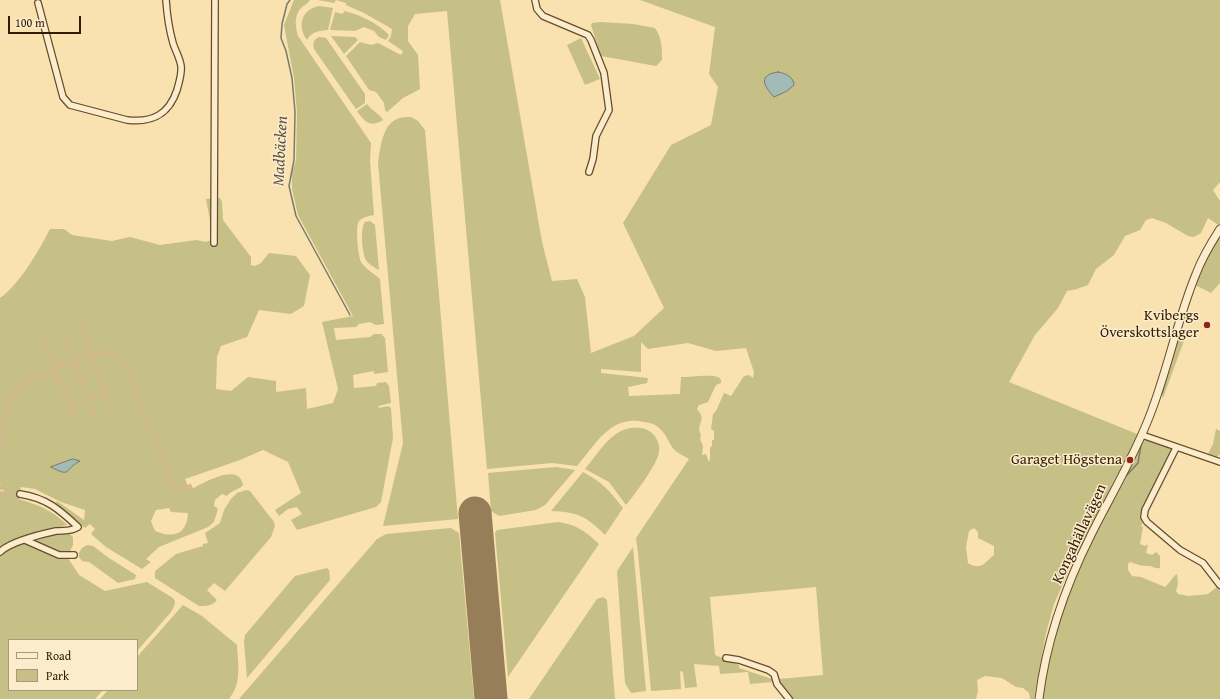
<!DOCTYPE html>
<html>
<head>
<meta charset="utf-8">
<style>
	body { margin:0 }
	#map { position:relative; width:1220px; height:699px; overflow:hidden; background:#f9e1b0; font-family:"Gentium Book Plus",serif }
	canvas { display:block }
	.legend { position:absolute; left:8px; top:639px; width:130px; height:52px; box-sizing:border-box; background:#fbeccc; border:1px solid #ab987b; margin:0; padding:5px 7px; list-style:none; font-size:12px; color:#341b01 }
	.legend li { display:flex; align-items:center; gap:8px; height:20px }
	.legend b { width:20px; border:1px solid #ab987b }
	.scale { position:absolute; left:8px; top:16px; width:73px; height:18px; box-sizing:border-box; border:2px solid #341b01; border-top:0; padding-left:5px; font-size:12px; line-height:14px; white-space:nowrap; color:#341b01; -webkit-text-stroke:3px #fbeccc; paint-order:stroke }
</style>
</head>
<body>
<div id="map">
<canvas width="1220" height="699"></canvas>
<ul class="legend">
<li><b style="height:5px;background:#fbeccc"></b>Road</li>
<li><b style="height:11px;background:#c6c086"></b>Park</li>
</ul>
<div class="scale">100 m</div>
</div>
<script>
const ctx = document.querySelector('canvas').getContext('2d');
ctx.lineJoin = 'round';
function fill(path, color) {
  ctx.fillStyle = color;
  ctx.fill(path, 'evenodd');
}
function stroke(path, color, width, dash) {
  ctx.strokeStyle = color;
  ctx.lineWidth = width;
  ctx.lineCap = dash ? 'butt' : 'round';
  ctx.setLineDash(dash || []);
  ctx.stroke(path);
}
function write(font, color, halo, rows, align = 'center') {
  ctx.font = font + ' "Gentium Book Plus",serif';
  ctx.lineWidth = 3;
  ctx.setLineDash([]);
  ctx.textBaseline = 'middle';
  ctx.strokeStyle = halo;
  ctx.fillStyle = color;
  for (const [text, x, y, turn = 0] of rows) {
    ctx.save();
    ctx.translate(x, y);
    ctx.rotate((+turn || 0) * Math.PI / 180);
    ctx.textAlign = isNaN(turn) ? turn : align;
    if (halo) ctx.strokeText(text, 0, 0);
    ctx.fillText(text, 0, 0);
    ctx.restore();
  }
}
fill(new Path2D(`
	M294,0h16c-2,4 -6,5 -9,8 -7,8 -6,18 -3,28l73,107 -1,18 4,54c-5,1 -11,2 -15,6 -4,5 -1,34 2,41 4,6 13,12 19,17l4,45 -8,1 -6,-3 -11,2 -3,3 -22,1 2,12 34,-3 4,-3h7l4,4 3,34 -13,2 -2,-3 -20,4 1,13 22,-2 1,-3 9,-1 3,4 2,17 -13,3 1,2 9,-2 3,2 2,30 -12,64 -5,5 -79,23 -6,-10 11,-6 -5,-7 -9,2 -9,7 -4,-6 26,-17 -13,-31 -25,-12 -23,10 -55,19 5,11c12,-6 49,-29 53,-5 -4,5 -12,5 -16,11l-5,-2 -7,6 -1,6 4,3 -4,13 -6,5 -49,20 -13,12 5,3 -9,7 -36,-22 -15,-13 4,-5 -5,-5 -5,4 -30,-25 2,-2 27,19 1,-10 -24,-8 -26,-13 -14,-2 -2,12c19,6 33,11 47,25h3l-63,21 -6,5v-54l5,-2 -5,-11v-185c20,-14 39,-48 50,-69h14l8,6 40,6 18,-4 30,8 36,-5 10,2 5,-2v-14l-5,-27 14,-1 2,4 1,18 28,37v8l4,1 6,-3 8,-10 27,3 14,19 -6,31 -13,8 -32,-4 -12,27 -26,9 -4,11 -1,32 15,2 17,-14 28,4v11l30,-4 1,21 26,-6 5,-14 -16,-67 31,-6 -55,-101 -6,-26v-16l4,-13 1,-48 -3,-34 -10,-53zM169,508l2,4 17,1c-1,21 -14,26 -33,18l-4,-10 5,-11z
	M318,0h182l42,242 10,39 25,-2 8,18 6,56 43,-17 30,-28 -41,-85 48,-78 40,-20 7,-38 -9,-13 6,-47 -75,-27h580v182l-7,8 7,11v25l-12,-8 -7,15 -7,4 -6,-1 -22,-13 -14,-5 -6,2 -6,10 -15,6 -11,19 -18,14 -8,16 -11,4 -10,2 -9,17 -23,27 -26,47 170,69 -5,6 -33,69 2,1 -3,17 5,2 3,-2 -2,9 6,2 4,-3 4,4v12c-4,1 -6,-1 -10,-2 -9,0 -11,-1 -20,-4l-2,2v6l4,6 9,1 24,10c5,-4 7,-10 12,-13l1,10 -2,7 2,3 10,2 12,-1 8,-1 9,-7 3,1v111h-177c5,-51 21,-94 41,-141l-9,-1 -21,47 -8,29 -12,66h-4l-1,-6 -6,-5 -7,-1 -14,-9 -17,-2 -8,4 1,11 -2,8h-191l-12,-15h8l-2,-5 44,-4 -7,-88 -106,10 5,58 24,10v3l33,11 1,3 -23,2 -2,-12 -28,2 -1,-8 -25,-2 3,23 -12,1 -2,-16 -3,-1 1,18 -30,2 -13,-138 -2,-15 53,-79c-5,-3 -14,-7 -17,-12 -4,-6 -6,-13 -12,-18 -4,-5 -10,-6 -16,-7 -33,-8 -48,22 -67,44l-25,-3 -65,6 -40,-458 -32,3 -7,12v15l10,14 2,34 -17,9 -16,14 -2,-2 -1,-7 -8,-11 -7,-2 -23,-34 14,-14 11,3 7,-2 23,12 2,-4 -15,-10 3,-5 1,-7 -28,-16 -18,-8v-2l-10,-3 -2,3zM641,342l7,7 40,-6 28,8 30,-3 8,24 -1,6 -4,-3 -5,1 -13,20 -7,-3 -8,18 -3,3 -2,15 3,2v9h-2v6l-2,2v11l-1,3 -3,-8 -4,1 1,-9 -3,-7 1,-4c-5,-9 3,-14 0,-20 -1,-3 -3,-4 -4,-6l2,-4 9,-3 8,-17 5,-2c0,-4 0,-4 -3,-6 -8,-3 -28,0 -37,0l-1,17 -51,2 -1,-9 19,-4 1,-5 -47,-5v-4l40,3zM974,528l4,4v6l16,8v9c-10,8 -13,16 -26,8l-2,-16 3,-16z
	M320,6l13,2 -5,22c-9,1 -16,1 -21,10 -10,-14 -6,-31 13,-34z
	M344,11c15,3 35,13 45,24l-3,5 -7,-3 -5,-6 -10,-4 -9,4 -25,-1 5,-18 8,2z
	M601,22l32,2 22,4c7,10 7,20 7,32l-6,6 -55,-10 -10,-31 1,-2z
	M331,36l24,1 3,3 -14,14z
	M319,37l7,1 39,56v9l-9,6 -42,-60c-1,-6 -1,-9 5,-12z
	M581,38l19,41 -15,6 -18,-40z
	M367,104c5,7 12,9 16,16 -13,8 -18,2 -26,-9z
	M411,117l7,4 7,9 33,389 -75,7 20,-83 -25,-280c2,-13 4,-36 17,-43 5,-3 11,-3 16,-3z
	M370,221l5,4 4,45c-5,-3 -10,-5 -13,-10 -4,-7 -6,-32 -1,-38z
	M1220,236v47l-9,10 -16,-8 15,-32z
	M1182,337l3,1 -22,60 -2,-4 17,-56z
	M631,428c8,-1 17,0 23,7 4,5 6,11 5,17 -2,13 -24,42 -33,53l-17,-23 -24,-13c13,-15 25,-38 46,-41z
	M1216,429l4,2v23l-4,4 -9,-2 6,-12z
	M556,467l19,3 -30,35 -9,5 -37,6 -8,-5 -3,-38z
	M583,472c20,11 26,18 40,36l-18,27c-19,-19 -27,-23 -54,-24z
	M246,490l4,1 24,31 1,4 -4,11 -46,54 -11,-8 -7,7 10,10c-5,6 -11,6 -18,6l-44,-28v-7l21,-17 27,-8v-2l5,-1 -3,-10 15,-10 4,-13 7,-11 6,-6z
	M558,522c19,3 26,8 41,22l-91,133 -13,-144 2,-3z
	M451,528l8,5 15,166h-235l138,-160 9,-5z
	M61,533l9,1 3,3v8l-4,8 -8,1 -33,-13 26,-7z
	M25,542l43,16 11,17 26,16 42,-9 26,16c4,5 1,8 -2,14l-34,39v-11h-128v50h94l-8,9h-95v-146l6,-4z
	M87,545l6,1 16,12 27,17 -1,4 -17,4 -29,-21 -7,-1 -3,-4v-4l3,-5z
	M633,547l13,144 -15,2 -6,-10 -8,-112z
	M327,568l2,2 1,10 -83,98 -3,-36 1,-7 50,-59z
	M603,597l4,3 8,99h-86l68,-100z
	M183,605l19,11 35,29c1,20 5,38 -8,54h-129l8,-9h29v-33z`), '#c6c086');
const water = new Path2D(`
	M778,72c7,1 16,5 16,13l-7,6 -13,6c-11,-12 -16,-22 4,-25z
	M73,459l7,2c-17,9 -8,17 -29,6z`);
fill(water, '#a3bbb7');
stroke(water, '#777b6e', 1);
stroke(new Path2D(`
	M290,0l-3,4 -5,20 -1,14 5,13 6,27 3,34 -1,48 -5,26 7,30 54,99
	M1162,393l16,-55
	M1126,476l12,-13 3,-18`), '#777b6e', 1.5);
stroke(new Path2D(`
	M475,513l16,186`), '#967e58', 33);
stroke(new Path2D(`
	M82,326l30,83
	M63,331l31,84
	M44,339l31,83
	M69,406l37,-13
	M0,450l10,-47 9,-16 9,-7 69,-28 13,1 9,5 7,7 46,120 14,4 6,-3
	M0,476l1,17
	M0,494h20`), '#d2b98d', 5.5, [5.5, 3]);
const minor = new Path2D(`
	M535,0l2,9 6,7 45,19 3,5 13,33 5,37 -13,26 -3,23 -4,13
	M38,3l25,94 7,8 57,15c26,3 42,-6 50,-30 2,-8 5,-16 4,-24 -1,-8 -6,-16 -8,-23 -4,-14 -6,-29 -7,-43
	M214,243l1,-243
	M1142,435l78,27
	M1176,448l-31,62 -1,7 3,5 33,28 23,13 17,22
	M25,540l34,15h15
	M0,552c10,-10 42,-18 56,-21 8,-1 15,1 22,-4 -19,-18 -32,-29 -58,-33
	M726,658l13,2 29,10 6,4 3,10 12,15`);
const tertiary = new Path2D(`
	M1039,699c7,-58 26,-112 52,-164 20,-40 43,-78 59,-120 18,-46 27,-95 46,-141 6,-16 15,-31 24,-45`);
stroke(minor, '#654c2d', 8);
stroke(tertiary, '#654c2d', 9);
stroke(minor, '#fbeccc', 5.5);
stroke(tertiary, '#fbeccc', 7);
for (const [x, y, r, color] of [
	[1207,325,4,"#8f2418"],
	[1130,460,4,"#8f2418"]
]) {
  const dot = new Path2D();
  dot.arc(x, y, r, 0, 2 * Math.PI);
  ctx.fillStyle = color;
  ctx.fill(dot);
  stroke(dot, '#fbeccc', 1.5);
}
write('15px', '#341b01', '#fbeccc', [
	["Kvibergs",1199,316],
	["Överskottslager",1199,333],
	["Garaget Högstena",1122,460]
], 'right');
write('15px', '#341b01', '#fbeccc', [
	["Kongahällavägen",1080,534,-65]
]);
write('italic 16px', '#5b5341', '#fbeccc', [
	["Madbäcken",281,151,-87]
]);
</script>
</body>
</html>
